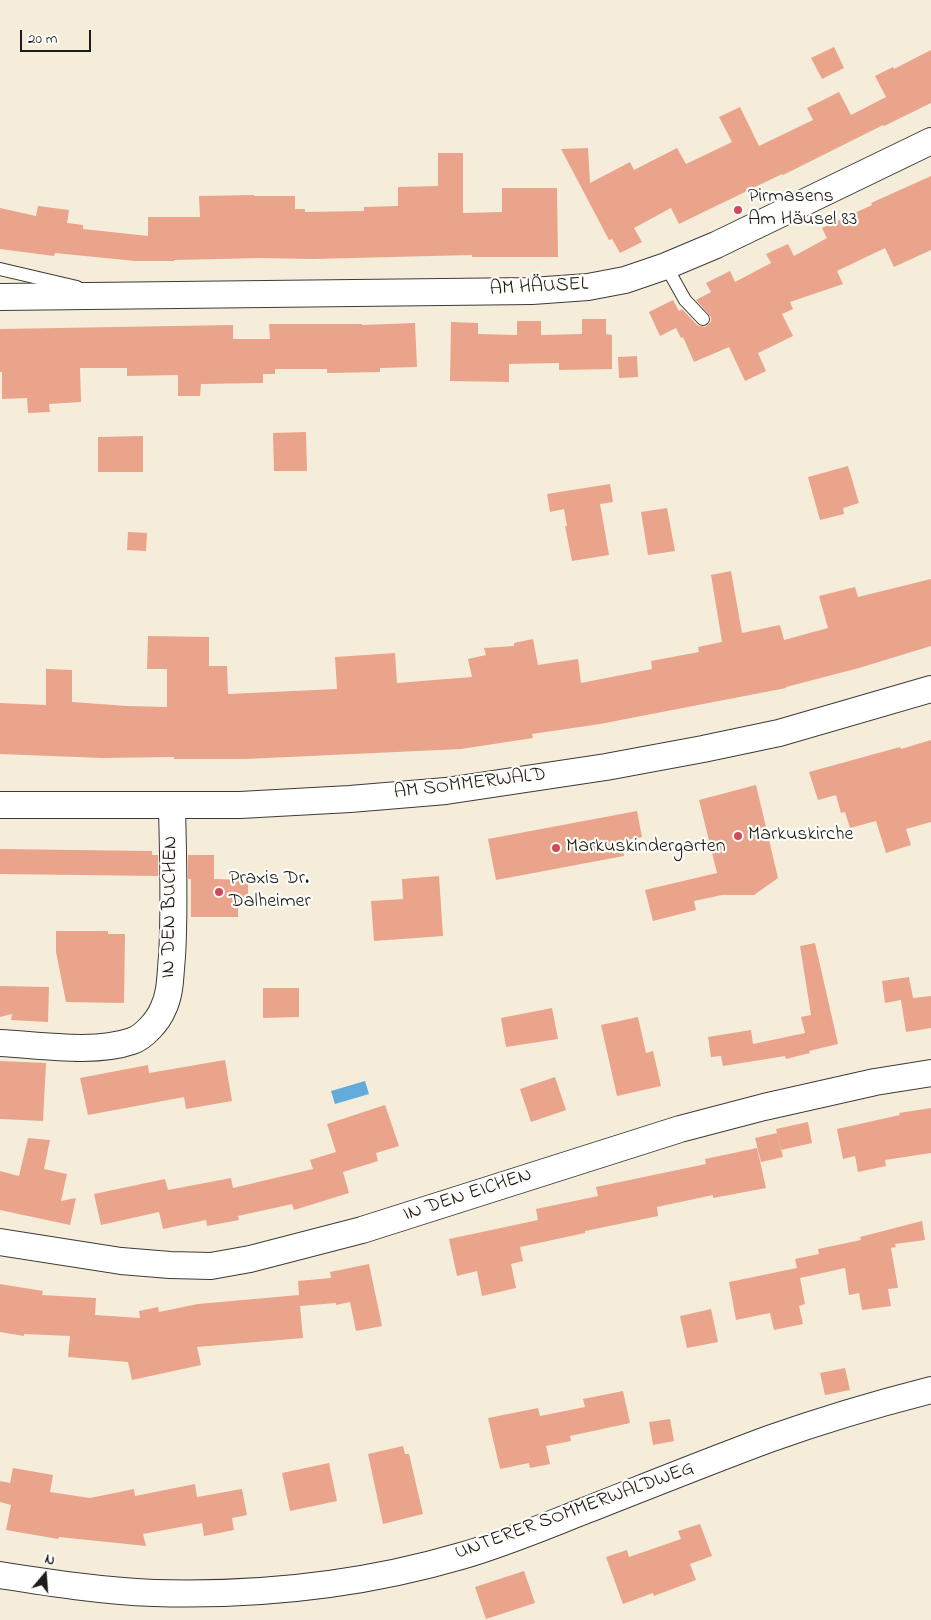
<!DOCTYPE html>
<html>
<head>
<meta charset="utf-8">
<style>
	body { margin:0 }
	#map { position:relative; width:931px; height:1620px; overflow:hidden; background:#f5edda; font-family:"Indie Flower",sans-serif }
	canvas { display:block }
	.north { position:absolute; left:20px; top:1550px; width:50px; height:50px; -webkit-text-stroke:4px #fdfcf7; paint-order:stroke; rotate:18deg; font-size:14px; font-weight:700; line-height:20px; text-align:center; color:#1c1c1c }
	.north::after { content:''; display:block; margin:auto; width:18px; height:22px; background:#1c1c1c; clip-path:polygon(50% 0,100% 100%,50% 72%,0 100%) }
	.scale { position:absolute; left:20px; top:30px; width:71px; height:22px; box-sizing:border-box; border:2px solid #1c1c1c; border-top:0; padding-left:6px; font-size:15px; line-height:18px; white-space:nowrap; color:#1c1c1c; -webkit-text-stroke:4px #fdfcf7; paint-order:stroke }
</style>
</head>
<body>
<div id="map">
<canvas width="931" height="1620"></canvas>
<div class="north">N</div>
<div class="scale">20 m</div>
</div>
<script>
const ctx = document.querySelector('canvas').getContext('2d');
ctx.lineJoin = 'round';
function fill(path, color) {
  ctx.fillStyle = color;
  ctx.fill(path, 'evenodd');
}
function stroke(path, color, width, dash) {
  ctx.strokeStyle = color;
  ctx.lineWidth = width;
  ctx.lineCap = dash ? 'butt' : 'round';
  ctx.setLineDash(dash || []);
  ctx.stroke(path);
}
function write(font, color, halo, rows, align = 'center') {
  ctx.font = font + ' "Indie Flower",sans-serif';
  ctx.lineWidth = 4.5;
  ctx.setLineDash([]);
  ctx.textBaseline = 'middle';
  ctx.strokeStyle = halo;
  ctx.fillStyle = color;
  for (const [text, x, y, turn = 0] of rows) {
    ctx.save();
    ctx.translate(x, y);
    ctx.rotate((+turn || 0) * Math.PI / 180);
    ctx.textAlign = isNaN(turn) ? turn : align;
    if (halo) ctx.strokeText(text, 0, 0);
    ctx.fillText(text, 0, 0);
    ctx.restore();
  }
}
fill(new Path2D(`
	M365,1081l4,13 -34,10 -4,-13z`), '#62abda');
fill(new Path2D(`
	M834,47l10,21 -22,11 -11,-21z
	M931,50v53l-47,23 -1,-1 -100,50 -1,-1 -103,50 -8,-16 -37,20 8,14 -22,11 -8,-14 -3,1 -48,-91 27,-1 2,35 40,-21 4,8 43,-22 9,16 46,-22 -13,-25 21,-10 19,39 54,-26 -6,-12 32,-16 12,23 35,-18 -11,-21 18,-9 1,2z
	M438,153h25v60l39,-1v-24h55l1,69h-86v-2l-159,4 -51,-1 -88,2v1h-39l-80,-8 -1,3 -54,-7v-41l36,8 2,-10 31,4 -2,13 16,2v4l65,7v-19h52l-1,-21 55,-1v1h41v13h10v3l59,-1v-4l34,-1v-19l40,-1z
	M931,176v74l-37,17 -9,-19 -48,23 6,13 -53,18 3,7 -11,5 11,22 -35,17 8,18 -21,10 -16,-34 -35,15 -11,-25 -2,1 -5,-10 -16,8 -11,-24 24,-12 6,11 3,-2 15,16 8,2 6,-5v-5l-15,-17 15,-8 -5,-9 24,-12 5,11 36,-19 -5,-9 22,-10 6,12 33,-18 -5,-10 50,-23 -1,-2z
	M582,319h24v15l6,1v34l-53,1v-7l-50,1v18l-59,-1 1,-59 27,1v11l39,1v-14h24v14l41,-1z
	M415,323l2,44 -37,1v4l-53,1v-4h-52v5h-12v9l-62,1 -1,12h-22v-21l-51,1v-8h-47l1,34 -32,2 1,8 -22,1 -1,-15 -25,1v-27h-2v-43l233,-4v14h37l-1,-15h93v1z
	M637,356l1,21 -19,1 -1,-21z
	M306,432l1,39h-33l-1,-38z
	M143,436v36h-45v-35z
	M848,466l11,37 -16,5 1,6 -24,6 -12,-43z
	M610,484l3,18 -13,2 9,51 -37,6 -7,-35h2l-3,-17 -14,3 -3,-18z
	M667,508l8,43 -27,4 -7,-43z
	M128,532l19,1 -1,18 -19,-1z
	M731,571l11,62 38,-8 4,15 44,-12 -9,-32 36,-9 3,10 73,-18v67l-72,22 -73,19v1l-186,36 -68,10 1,4 -72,11 -216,10h-71v-2l-72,1 -102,-4v-51l46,2v-36l26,1v32l55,4 40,1v-38h-20l1,-33 61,1v29h18l1,28 109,-5 -2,-32 60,-4 2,30 75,-6 -4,-18 18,-4 -2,-7 30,-2v-3l19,-4 5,26 40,-6 3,24 71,-14 -1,-8 48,-9 -1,-5 24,-5 -11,-67z
	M931,740v82l-25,7 5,16 -25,8 -10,-32 -26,7 -5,-16 -4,1 -5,-18 -18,5 -9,-28 91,-25 1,2z
	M756,785l22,93 -24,17h-32l-28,6 2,9 -43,11 -8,-31 72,-17 -18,-73z
	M637,811l5,26 -21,4 3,15 -128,24 -8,-41z
	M0,849l152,2v4h6v21l-158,-2z
	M188,855h26v24l34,1v24h-10v13h-47v-38h-3z
	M439,876l4,60 -69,5 -3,-40 32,-2 -1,-20z
	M56,931h52v3h17l-1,69 -58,-1 -10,-50z
	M815,943l23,101 -29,7 1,2 -24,6 -1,-3 -62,10 -2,-10 -10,1 -3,-20 43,-7 2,14 52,-11 -4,-16 10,-2 -11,-69z
	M909,977l4,21 18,-2v32l-25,4 -5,-32 -16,3 -3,-22z
	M0,986l49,1 -1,35 -37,-2 1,-6 -12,3z
	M263,988h36v29l-36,1z
	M552,1008l6,31 -52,8 -5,-29z
	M638,1017l8,36 7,-2 8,35 -44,10 -16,-71z
	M225,1060l7,41 -46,8 -2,-12 -96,18 -8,-37 68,-13 1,8z
	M0,1061l46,2 -3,58 -43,-2z
	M555,1077l11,33 -35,12 -11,-33z
	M385,1105l14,41 -23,7 2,8 -35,11 6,21 -55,17 -2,-6 -54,12 1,4 -32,6 -1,-6 -43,9 -4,-17 -58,13 -7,-31 71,-15 3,11 63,-12 2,10 80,-19 -3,-9 26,-8 -9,-28z
	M931,1108v45l-46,7 1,6 -28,6 -3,-16 -12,3 -6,-30 63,-14 -1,-2z
	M808,1122l4,21 -31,7 -5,-21z
	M777,1133l6,24 -22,5 -6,-24z
	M28,1138l22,2 -6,29 23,5 -6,27 15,-3 -6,27 -70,-15v-39l19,5z
	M757,1148l9,40 -53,10v-3l-56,12 1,9 -73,15v2l-65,14 3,14 -12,3 5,24 -34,8 -5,-25 -20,5 -8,-37 89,-19 -2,-11 62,-13 -2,-9 110,-23 -1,-5z
	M922,1221l3,19 -30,4 1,3 -5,1 7,40 -10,1 3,17 -29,4 -3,-17 -10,2 -4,-27 -45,10 5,26 -6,2 4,18 -29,6 -4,-17 -34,7 -7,-38 68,-14 -2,-9 24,-5 -1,-5 43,-9 -1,-3z
	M369,1264l13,62 -26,5 -6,-29 -14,3v-2l-36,3 3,32 -106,9 4,18 -69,15 -4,-18 -60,-5 2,-21 -46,-2v2l-24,-4v-48l43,7 -1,4 54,3 -1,17 45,3 -1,-7 19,-4 1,5 39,-8 101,-9 -1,-14 33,-3 -1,-6z
	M711,1309l7,33 -31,6 -7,-32z
	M845,1368l5,22 -25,5 -5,-22z
	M623,1391l7,32 -60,13 1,5 -25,5 4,18 -20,4 -1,-5 -29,6 -12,-51 50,-10 2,8 45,-9 -2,-8z
	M670,1419l4,22 -21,4 -4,-23z
	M403,1446l2,8h4l14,60 -40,10 -15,-70z
	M329,1463l8,38 -47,10 -8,-38z
	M13,1468l40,7 -3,17 40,6 44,-9 1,7 60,-12 2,13 45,-8 5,26 -15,3 2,12 -30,6 -2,-13 -59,11 3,12 -87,-9 -1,2 -52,-9 5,-25 -11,-3v-21l10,2z
	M700,1524l12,32 -22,8 6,16 -42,16 -1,-3 -30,11 -17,-47 21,-7 2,7 52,-18 -3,-8z
	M524,1571l11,32 -49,16 -11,-32z`), '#eaa48b');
const lane = new Path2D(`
	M666,266l19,34 18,19
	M0,269l77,18`);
const street = new Path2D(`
	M0,297l532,-6 56,-4 37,-7 41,-14 50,-21 215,-104
	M0,805h240l110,-6 96,-8 160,-24 97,-18 76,-16 152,-44
	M0,1043c40,2 95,11 132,-2 12,-4 26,-20 31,-32 8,-16 7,-34 9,-52 3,-50 1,-101 0,-151
	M0,1242l121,19 49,4 41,1 39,-7 112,-29 318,-101 84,-22 111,-25 56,-9
	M0,1575c51,8 102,16 154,18 103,3 208,-8 307,-37 42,-12 82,-29 123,-45 61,-24 123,-49 185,-72 53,-19 107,-35 162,-49`);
stroke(lane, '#3d3b38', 14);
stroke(street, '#3d3b38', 28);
stroke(lane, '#fff', 12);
stroke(street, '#fff', 26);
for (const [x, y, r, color] of [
	[738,210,5,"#d1495b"],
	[738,836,5,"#d1495b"],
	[556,848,5,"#d1495b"],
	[219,892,5,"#d1495b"]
]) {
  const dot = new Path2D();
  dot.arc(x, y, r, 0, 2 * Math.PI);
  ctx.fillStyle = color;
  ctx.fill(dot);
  stroke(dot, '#fdfcf7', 2);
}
write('20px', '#1c1c1c', '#fdfcf7', [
	["Pirmasens",748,198],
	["Am Häusel 83",748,221],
	["Markuskirche",748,836],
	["Markuskindergarten",566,848],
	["Praxis Dr.",229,880],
	["Dalheimer",229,903]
], 'left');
write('20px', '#1c1c1c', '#fdfcf7', [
	["AM HÄUSEL",539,288,-3],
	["AM SOMMERWALD",470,785,-7],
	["IN DEN BUCHEN",171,907,-89],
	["IN DEN EICHEN",468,1196,-18],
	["UNTERER SOMMERWALDWEG",575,1512,-20]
]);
</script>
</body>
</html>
